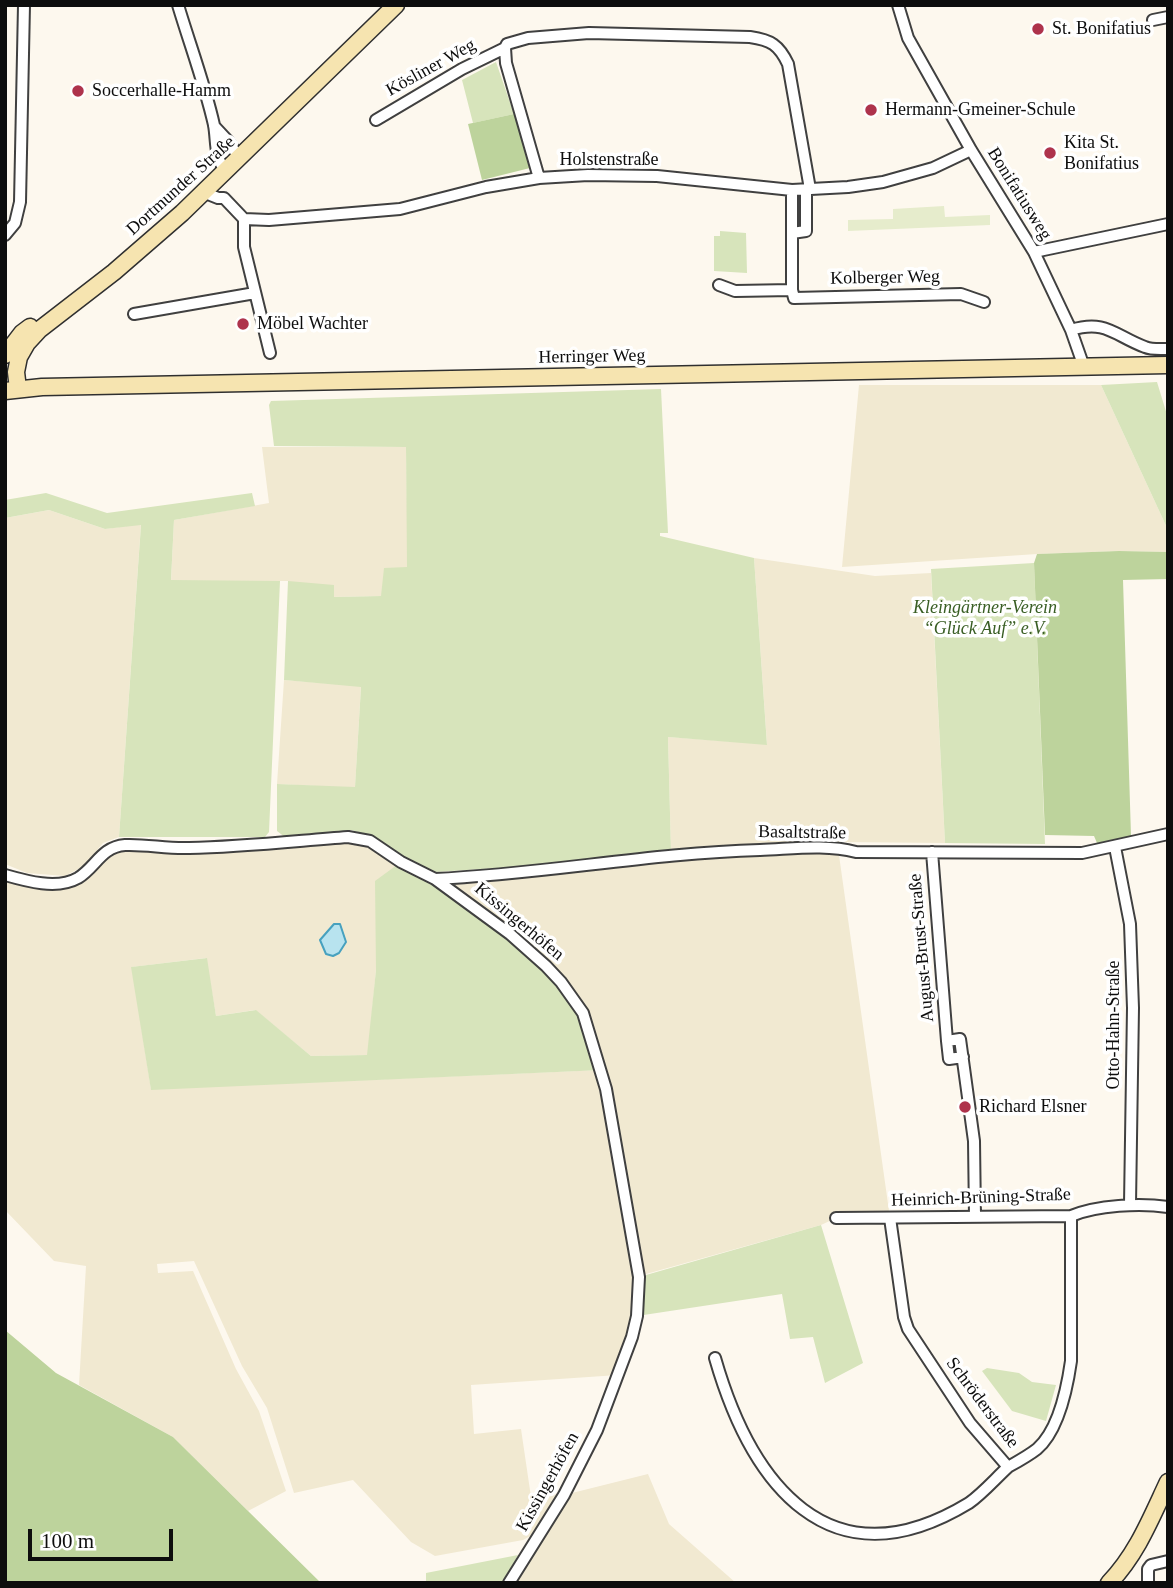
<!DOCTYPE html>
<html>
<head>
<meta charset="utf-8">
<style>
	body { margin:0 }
	#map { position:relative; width:1173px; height:1588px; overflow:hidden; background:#fdf8ee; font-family:"Times New Roman",serif }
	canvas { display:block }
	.frame { position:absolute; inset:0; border:7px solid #0d0d0d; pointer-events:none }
	.scale { position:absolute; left:28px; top:1529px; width:145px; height:32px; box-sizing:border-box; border:4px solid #0d0d0d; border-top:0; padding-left:9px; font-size:21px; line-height:24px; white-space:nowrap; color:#0d0d0d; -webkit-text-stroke:5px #fff; paint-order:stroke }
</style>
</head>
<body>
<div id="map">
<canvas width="1173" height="1588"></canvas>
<div class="frame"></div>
<div class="scale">100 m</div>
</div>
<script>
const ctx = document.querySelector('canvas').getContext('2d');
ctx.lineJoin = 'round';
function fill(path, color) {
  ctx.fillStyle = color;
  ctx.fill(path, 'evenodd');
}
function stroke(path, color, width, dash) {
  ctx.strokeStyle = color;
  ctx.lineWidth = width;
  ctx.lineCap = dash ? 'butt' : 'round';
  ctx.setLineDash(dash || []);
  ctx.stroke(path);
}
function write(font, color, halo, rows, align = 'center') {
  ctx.font = font + ' "Times New Roman",serif';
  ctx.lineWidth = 7;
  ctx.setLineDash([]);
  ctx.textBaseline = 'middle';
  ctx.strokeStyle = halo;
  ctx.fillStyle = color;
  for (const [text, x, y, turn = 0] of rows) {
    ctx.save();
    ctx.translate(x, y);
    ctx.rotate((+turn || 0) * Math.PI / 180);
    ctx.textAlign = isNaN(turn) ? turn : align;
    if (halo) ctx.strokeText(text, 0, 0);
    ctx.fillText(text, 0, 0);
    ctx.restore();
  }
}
fill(new Path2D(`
	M859,385h242l67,145v22l-49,-1 -82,3 -195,13z
	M262,447h144l2,120 -27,29 -48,1 -45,-16h-117l3,-61 95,-17z
	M49,510l56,19 36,-5 -22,313 -16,6 -19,23 -19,10 -38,-3 -22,-9v-346z
	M754,558l121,18 56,-3 14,270 -106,-1 -168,10 -3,-115 99,7z
	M284,680l77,6 -6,102 -78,-4z
	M370,841l31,21 -25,108 -8,85 -57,1 -56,-46 -39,6 -10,-58 -74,9 19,122 450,-19 -166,-191 403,-31 52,370h-54l-15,7 -182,51 -1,25 -20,74 -147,10 3,49 47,-5 10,68 27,-3 -22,39 -13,7 -88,16 -24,-14 -58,-62 -59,13 -27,-85 -25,-42 -48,-105 -37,3 1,9 35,-2 43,98 23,42 27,80 -38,20 -75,-74 -94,-52 7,-119 -32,-5 -49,-51v-335l66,6 42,-34z
	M648,1474l21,50 67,59h-225l53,-88z`), '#f1e9d1');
fill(new Path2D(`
	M496,62l18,52 -41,9 -11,-43z
	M720,231l26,2 1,40 -33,-2v-35h6z
	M1157,382l11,36v112l-67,-145z
	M661,389l7,144h-8v3l94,22 13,187 -99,-8 3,115 -97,11 -138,9 -32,-13 -35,-23 -17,-6 -66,8 -9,-7v-47l78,3 6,-100 -77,-7 4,-99 46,4v12l47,-1 3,-28 23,-1 -1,-120 -132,-1 -5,-41 2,-4z
	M46,493l61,20 145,-20 3,13 -81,14 -3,60 109,1 -11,251 -4,5h-146l22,-312 -36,4 -56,-19 -44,8v-18z
	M1034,563l11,281 -100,-1 -14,-274z
	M401,862l109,72 64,64 28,72 -451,20 -20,-123 76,-9 9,58 40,-6 55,46 56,-1 9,-85 -1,-89z
	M821,1225l42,138 -38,20 -12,-46 -23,2 -8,-45 -145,22 2,-39z
	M987,1368l32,5 13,9 24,3 -10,36 -34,-10 -30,-40z
	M518,1555l-15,28h-77v-10z`), '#d7e4bb');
fill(new Path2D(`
	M514,114l16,54 -48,12 -14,-56z
	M1119,551l49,1v27l-45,1 8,256 -34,7 -3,-7 -49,-1 -11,-272 3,-9z
	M5,1330l51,43 117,64 148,146h-316z`), '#bdd39c');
fill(new Path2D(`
	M944,206l1,11 45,-2v10l-142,6v-11l45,-1v-10z`), '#e6eccc');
const water = new Path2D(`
	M334,924h6l6,18 -7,11 -6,3 -7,-2 -6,-14z`);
fill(water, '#b8e3ef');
stroke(water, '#47a1bf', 2);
const minor = new Path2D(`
	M178,5c12,40 27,80 36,120 3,17 0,33 12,46
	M898,5l10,33 63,112 63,102 37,78 13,37
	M1153,20l15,-3
	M376,120l86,-51 43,-21
	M214,126l14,15 12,18
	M539,178l-33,-115 -1,-15 2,-4 21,-6 61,-5 161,4c21,3 29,8 38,27l22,125
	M792,190v100l2,8 167,-4 23,8
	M203,192l15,6h6l20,21v28l26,106
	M244,219l25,1 131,-11 86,-22 53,-9 49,-3 69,1 135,14 56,-3 35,-5 50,-14 38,-18
	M792,233l14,-2v-42
	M5,235l10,-12 5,-21 4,-197
	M1034,252l134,-28
	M719,285l16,6 57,-1
	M134,314l121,-21
	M1071,330c35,-11 44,6 74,17 7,3 16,2 23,2
	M1115,847l15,77 3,84 -3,196
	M932,852l15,189 13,-2 14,102 1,76
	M5,875c21,6 52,15 73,3 18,-11 23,-31 47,-33 21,-1 42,4 64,3 53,-1 106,-7 159,-11l22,4 31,21 34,17 75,55 36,32 15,16 22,31 23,76 33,188 -2,39 -5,21 -35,93 -33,65 -55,88
	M435,879c109,-5 216,-26 325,-29 32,-1 65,-6 96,2l226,1 86,-19
	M947,1041l2,18 14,-2
	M836,1218l235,-2c26,-11 69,-13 97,-9
	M890,1218l14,99 4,12 62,94 38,44c9,-5 20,-11 29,-18 22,-19 30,-60 34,-88v-145
	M715,1358c36,125 114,230 254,145 14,-10 26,-24 39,-36
	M1148,1583v-14l3,-4 17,-4`);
const secondary = new Path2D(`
	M5,355l17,-22 8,-6
	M18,389l-2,-17 3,-15 8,-14 12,-13 75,-58 68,-59 214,-208
	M5,391l37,-4 1126,-22
	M1109,1583c28,-29 42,-65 59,-101`);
stroke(minor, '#404040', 14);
stroke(secondary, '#2f2f2f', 19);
stroke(minor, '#fff', 10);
stroke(secondary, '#f6e4b0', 16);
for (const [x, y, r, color] of [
	[1038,29,7,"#ae334c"],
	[78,91,7,"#ae334c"],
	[871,110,7,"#ae334c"],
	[1050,153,7,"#ae334c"],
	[243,324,7,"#ae334c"],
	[965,1107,7,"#ae334c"]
]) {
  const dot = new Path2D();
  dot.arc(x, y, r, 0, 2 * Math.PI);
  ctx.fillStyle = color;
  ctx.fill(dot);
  stroke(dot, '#fff', 2.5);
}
write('18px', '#0d0d0d', '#fff', [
	["St. Bonifatius",1052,29],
	["Soccerhalle-Hamm",92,91],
	["Hermann-Gmeiner-Schule",885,110],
	["Kita St.",1064,143],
	["Bonifatius",1064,164],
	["Möbel Wachter",257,324],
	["Richard Elsner",979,1107]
], 'left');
write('18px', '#0d0d0d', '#fff', [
	["Kösliner Weg",431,68,-29],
	["Holstenstraße",609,160],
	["Dortmunder Straße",181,186,-42],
	["Bonifatiusweg",1019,194,58],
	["Kolberger Weg",885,278,-1],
	["Herringer Weg",592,357,-1],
	["Basaltstraße",802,833,1],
	["Kissingerhöfen",519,922,40],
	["August-Brust-Straße",922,948,-95],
	["Otto-Hahn-Straße",1114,1025,-90],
	["Heinrich-Brüning-Straße",981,1198,-2],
	["Schröderstraße",982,1403,53],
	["Kissingerhöfen",548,1482,-61]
]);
write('italic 18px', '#395e24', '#fff', [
	["Kleingärtner-Verein",985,608],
	["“Glück Auf” e.V.",985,629]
]);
</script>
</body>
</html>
